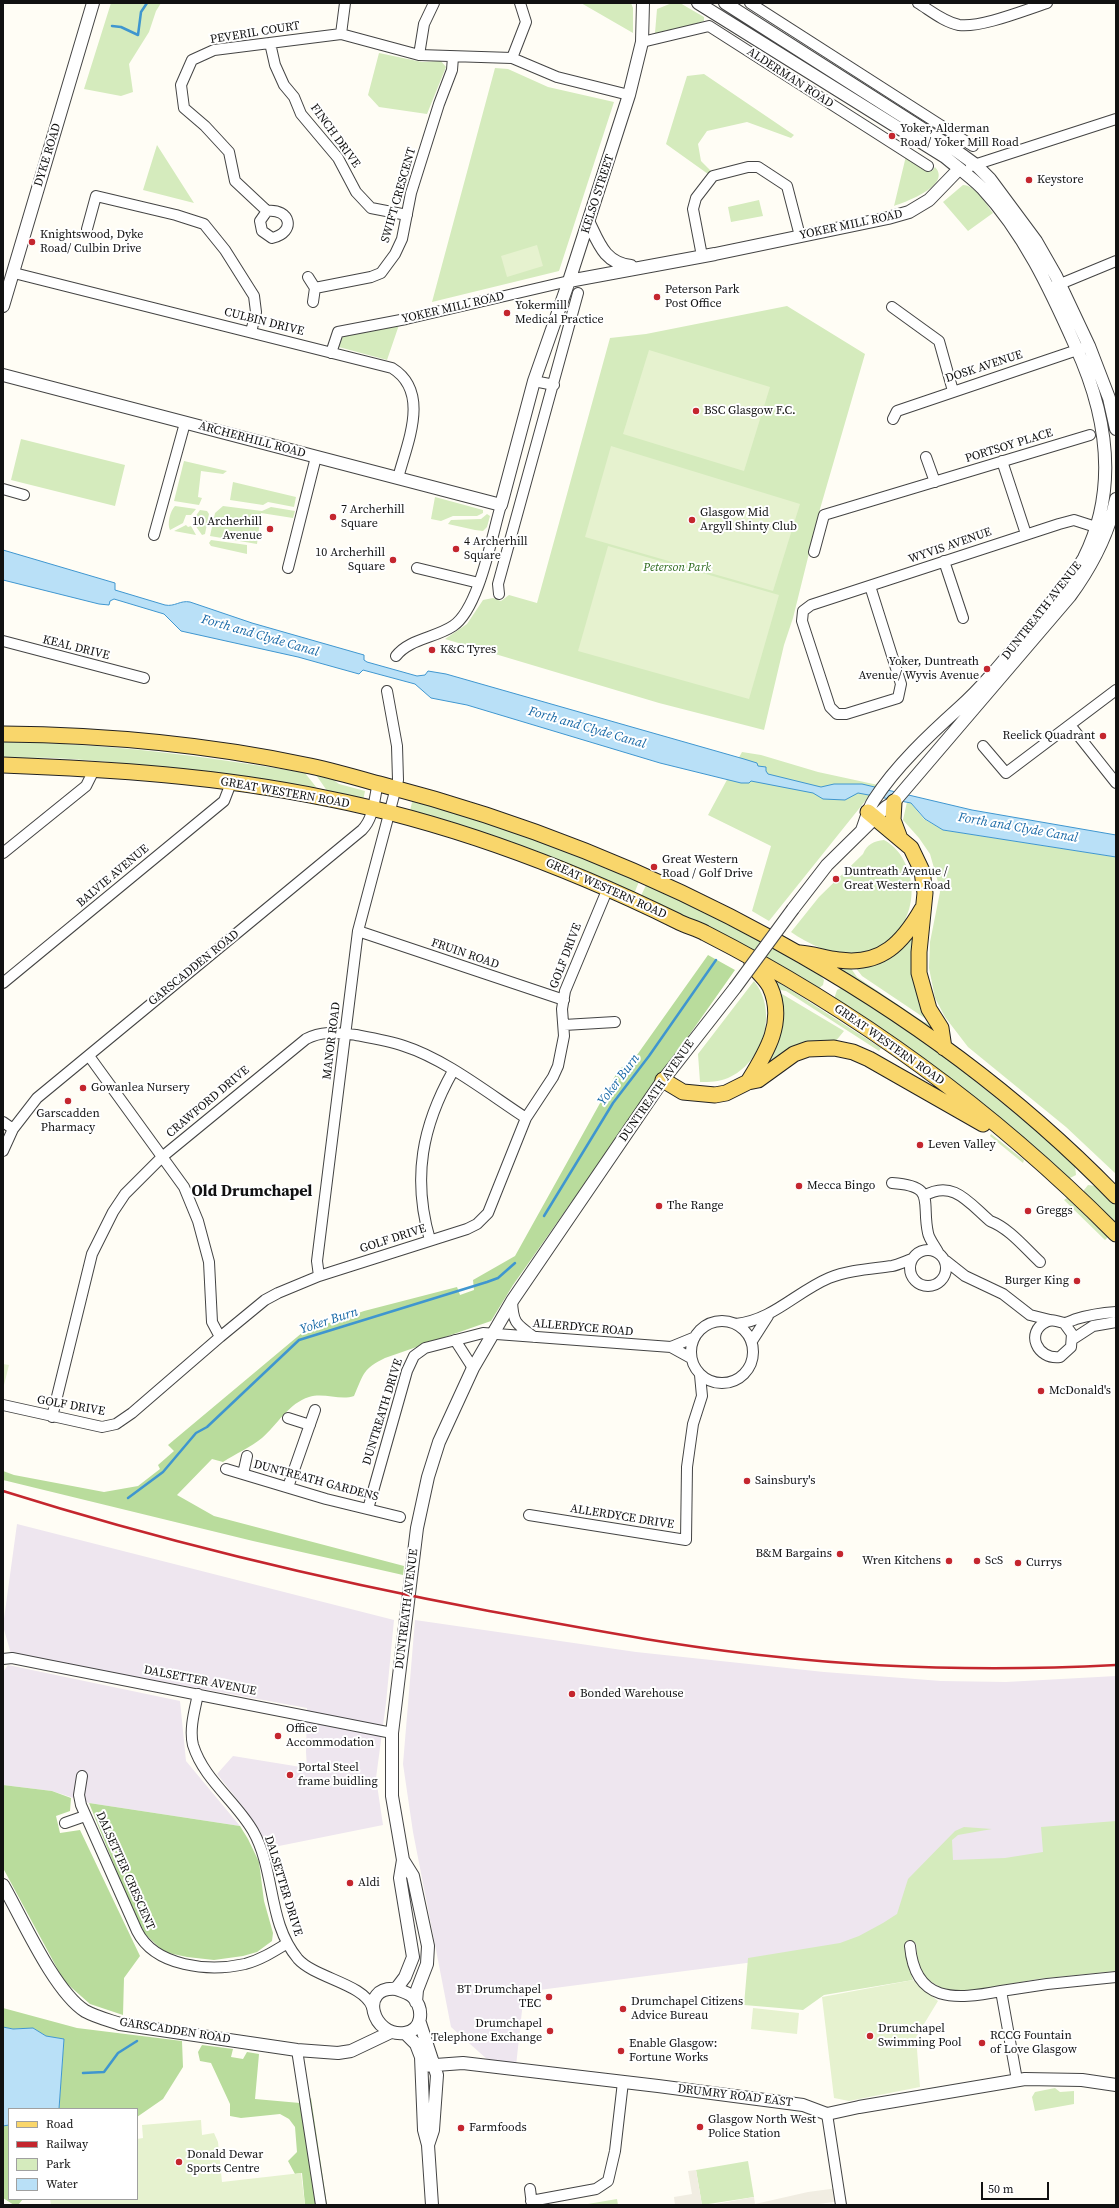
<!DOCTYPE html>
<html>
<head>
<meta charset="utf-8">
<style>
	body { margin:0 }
	#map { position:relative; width:1119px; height:2208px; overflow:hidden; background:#fffdf5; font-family:"Source Serif 4",serif }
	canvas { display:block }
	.frame { position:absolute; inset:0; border:4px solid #111; pointer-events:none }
	.legend { position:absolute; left:8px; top:2108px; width:130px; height:92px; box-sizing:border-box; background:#fff; border:1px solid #a0a0a0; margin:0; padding:5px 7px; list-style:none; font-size:12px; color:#111 }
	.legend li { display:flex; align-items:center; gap:8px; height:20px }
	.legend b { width:20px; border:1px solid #a0a0a0 }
	.scale { position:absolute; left:981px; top:2182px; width:68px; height:18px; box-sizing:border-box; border:2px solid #111; border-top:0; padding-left:5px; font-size:12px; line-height:14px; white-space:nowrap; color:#111; -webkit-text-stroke:3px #fff; paint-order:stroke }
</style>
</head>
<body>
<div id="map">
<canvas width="1119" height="2208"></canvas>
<div class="frame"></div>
<ul class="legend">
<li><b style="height:5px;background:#f9d66b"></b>Road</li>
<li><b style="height:5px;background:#c4262e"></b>Railway</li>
<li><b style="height:11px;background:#d5ebbd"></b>Park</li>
<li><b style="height:11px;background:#b9e0f7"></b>Water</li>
</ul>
<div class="scale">50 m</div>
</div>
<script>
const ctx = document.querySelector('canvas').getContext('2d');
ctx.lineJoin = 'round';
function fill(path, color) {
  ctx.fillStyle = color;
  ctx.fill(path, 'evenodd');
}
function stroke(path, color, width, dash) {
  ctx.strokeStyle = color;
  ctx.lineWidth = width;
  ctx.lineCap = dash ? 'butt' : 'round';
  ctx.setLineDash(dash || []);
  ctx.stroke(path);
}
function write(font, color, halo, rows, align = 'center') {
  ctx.font = font + ' "Source Serif 4",serif';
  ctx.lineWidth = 4;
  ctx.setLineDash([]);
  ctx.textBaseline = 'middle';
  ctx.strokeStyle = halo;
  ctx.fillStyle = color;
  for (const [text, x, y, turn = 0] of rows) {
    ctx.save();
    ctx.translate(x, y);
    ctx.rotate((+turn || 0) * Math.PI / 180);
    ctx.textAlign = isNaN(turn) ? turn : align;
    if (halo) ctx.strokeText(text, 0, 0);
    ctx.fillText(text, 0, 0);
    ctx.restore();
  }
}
fill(new Path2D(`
	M17,1524l377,96 -8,83 -10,75 7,47 -114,23 -25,-40 -27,-34 16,-18 74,12 -1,-16 1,-44 -296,-54 -8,-28z
	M415,1620l221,32 188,20 117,9 65,1 110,-6v188l-201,77 -391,51 -8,74 -28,-6 -37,-33 -38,-195 -10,-68z
	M8,1665l172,36 6,60 54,65 -151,-23 -37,-12 -49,-6v-113z`), '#eee6ef');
fill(new Path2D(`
	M111,3h50l-5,8 -7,21 -20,32 4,28 -12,4 -37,-7z
	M581,3h50l2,5v25z
	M672,3h8l24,14v4l-42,13 -7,-1 2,-24z
	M379,53l43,9 19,-1 5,6 -19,47 -48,-7 -11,-12z
	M495,68l13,1 40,18 66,15 -55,169 -127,31z
	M704,74l90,61 -3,3 -44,-16 -40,9 -9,13 3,17 11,11 -4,2 -42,-30 21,-68z
	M157,145l37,58 -51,-13z
	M906,156l26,15 3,-4c17,18 -29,35 -41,39z
	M963,185c12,0 23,19 30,28l-25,18 -25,-29z
	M759,200l4,16 -32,6 -3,-15z
	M787,306l78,48 -45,155 -27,109 -9,27 -20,85 -105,-27 -214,-64 22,-15 16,-24 10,-2 8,3 8,-6 28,8 73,-265 36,-4z
	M400,322l-13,38 -52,-14 5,-12z
	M21,439l104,26 -10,41 -104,-26z
	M184,461l43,10 -4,3 -22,-3 -3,26 4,1 -3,7 -25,-4z
	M233,482l63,15 -2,10 -26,-5 -5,3 -33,-5z
	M435,497l48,13v3l-6,3h-24l-12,5 -10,-2z
	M175,506l21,3 -5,6h-5l-3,8 -13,7c-3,-6 0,-19 5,-24z
	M223,506l39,5 9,-4 24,4 -2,7 -32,-5 -4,31 -47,-8 5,-23z
	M200,510l7,1 2,3 -4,20 -3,1 -7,-10 2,-4 -2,-4z
	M487,514l3,2 -3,11 -4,4 -8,-1 -27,-6 3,-4 30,-1z
	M186,525l2,2 3,-1 5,9 -22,-4z
	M211,540l36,5v9l-36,-8 -2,-3z
	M3,742c102,1 202,14 302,31l15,19c-83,-15 -166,-28 -250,-33 -22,-2 -45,-1 -67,-1z
	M742,752l19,3 57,17 60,13 -109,136 -17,-10 19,-65 -63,-31z
	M316,775l15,3 8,6 26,7 -2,10 -33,-6z
	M413,798l69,21 158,60 -6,15 -225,-79z
	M907,802l4,1 13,16 19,11 173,27v317l-50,-47 -98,-80 -23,-30 -10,-19 -6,-30 1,-26 10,-50 -2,-10 -8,-28 -11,-16 -16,-18z
	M884,840c11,6 17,14 22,25 17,38 -6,84 -49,89 -24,2 -47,-9 -66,-22l28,-35 44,-43c4,-10 11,-13 21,-14z
	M647,883l66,31 107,61 4,5 -1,5 -5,4 -178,-91z
	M917,930l9,89 -64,-43 -7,-9c29,-10 43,-11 62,-37z
	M832,965l18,2 7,10 67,45 9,2 10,16 -44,-32z
	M772,978l109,70 -2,3 -93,-60 -10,-2z
	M754,981c25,31 9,82 -26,97 -9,4 -19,4 -28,4l-2,-28z
	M841,988l42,26 67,47 88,71 37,34 1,9 -8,4 -234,-180 3,-9z
	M777,994h5l62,37 -9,11 -77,33z
	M991,1134l33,26 -1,3 -33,-27z
	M1088,1185l8,1 20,19v23l-32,-33v-5z
	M1067,1198l41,39 -3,3 -41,-40z
	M1116,1821v150l-78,8 -79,14 -15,-3 -17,-11 -9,-15 -2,-21 -11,1 3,21 5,15 -89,15 -21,15 -59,-5 4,-47 92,-15 19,-7 24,-13 14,-9 11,-35 47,-48 9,-4 28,2 -34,6 -6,5 1,20 52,-2 38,-6 -2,-25z
	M1055,2088l5,4 14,-1v13l-39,7 -3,-14 3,-5z
	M748,2161l6,36 -52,8 -6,-35z
	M617,2199l1,6h-36z`), '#d5ebbd');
fill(new Path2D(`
	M708,955l27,15 -222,315 -22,36 -106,37c-22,11 -21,15 -31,38 -14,5 -30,-4 -45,1 -20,6 -32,28 -47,41 -11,9 -27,16 -39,24l-11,-3 -35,36 37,21 190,50 -1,9 -150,-34 -250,-61v-9l11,4 90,17 34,-6 22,-17 -2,-4 16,-14 -6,-6 135,-113 61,-21 93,-24 3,8 14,-5 -1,-10 42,-24 104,-187 13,-7z
	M3,1785l49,6 19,7 -1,13 -14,5 4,17 20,-3 60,126 -16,22 -1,37 -33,-11 -26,-23 -61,-113z
	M89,1803l151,23 8,13 11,23 5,39 9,32 -1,8 -15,11 -14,4 -29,4 -27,-3 -23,-5 -20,-19 -23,-51z
	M3,2008l74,20 105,13 1,26 -20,32 -26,18v-8h-78l5,-70 -18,-3 -13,-8 -20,1 -10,-2z
	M202,2045l31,4 -2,8 12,2 4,-7 12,2 -4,45 45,4 11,-5 16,107h-22l-3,-32 -7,1 -7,-13 9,-9 -2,-25 -6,-8 -9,-5 -39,4 -11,-2v-12l-19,-41 -11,-2 -2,-9z
	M9,2125v74h14l-5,6h-4l-11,-7v-72z`), '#b9dc9c');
fill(new Path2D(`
	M537,245l6,21 -36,11 -6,-21z
	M649,350l121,37 -26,84 -121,-37z
	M611,446l189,58 -27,87 -188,-54z
	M608,546l171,49 -30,104 -171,-48z
	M3,1364l6,1 -6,24z
	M913,1980l25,21 -22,36 4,50 -71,14 -15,-3 -12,-101z
	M753,2008l46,5 -2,21 -46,-5z
	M201,2120l1,15 12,-2 4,9 4,40 79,-9 4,32h-254l-1,-6h87v-60l6,-1 -1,-13z`), '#e6f2cf');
fill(new Path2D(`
	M696,2170l6,35h-27l-1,-8 18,-3 -4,-23z
	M838,2188l3,13 -30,4h-101l44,-8 1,7 53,-12z`), '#f1ede2');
const water = new Path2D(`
	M3,550l112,33v7l50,15c10,2 15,-5 25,-3l62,21 112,32v5l3,2 50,14 8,-1 3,-4 18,3 298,85 13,4 1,3 8,1v4l2,3 53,13 13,-3h28l110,26 144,25v22l-173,-27 -18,-11 -14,-16 -53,-10 -13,7 -22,-1 -10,-6 -62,-12 -2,2h-8l-81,-20 -193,-58 -36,-7 -16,-14 -52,-14 -4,4 -61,-17 -117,-26 -17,-17 -50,-15 -4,2 -1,4 -10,-1 -96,-24z
	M3,2027l10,2 20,-1 13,8 18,3 -5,70h-50v16l-6,1z`);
fill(water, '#b9e0f7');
stroke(water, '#3f96cf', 1);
stroke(new Path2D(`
	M112,26l9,1 17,8 3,-23 6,-9
	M544,1216l69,-113 36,-47 67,-96
	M128,1498l35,-26 33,-39 11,-6 92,-87 188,-58 11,-4 17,-15
	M83,2073l21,-1 14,-19 19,-12`), '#3f96cf', 2.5);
const minor = new Path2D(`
	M750,3l223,143
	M918,3c13,8 26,19 41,22 22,3 66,-15 88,-22
	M341,34l4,-31
	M642,42l67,-16 219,140
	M270,43l5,22 9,20 10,12 7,17 37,44 18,34 15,16 36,7
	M419,55l5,-31 10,-21
	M512,58l14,-36 -6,-19
	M971,166l145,-47
	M267,211l-7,10 2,10 10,7c25,-6 18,-30 -5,-27l-32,-30 -6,-29 -24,-26 -21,-18 -3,-23 11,-25 22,-10 127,-16 78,21 93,3 45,19 72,18
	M87,229l9,-33 80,19 28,9 21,26 29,46 2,16 -5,20
	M702,256l-9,-47 3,-11 17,-22 35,-9h10l29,19 13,50
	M14,273l378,95c39,24 15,75 6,110
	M308,277l7,11 -2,14
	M1053,287l63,-26
	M315,288l56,-11 10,-4 14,-19 7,-15 9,-46 28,-89 13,-34 1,-13
	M892,307l47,34 14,50
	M331,353l7,-21 68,-13 163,-38
	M534,381l20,4
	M893,419l4,-8 192,-65
	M926,457l9,25
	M1002,461l24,73
	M3,489l21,6
	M154,535l31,-112
	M814,552l10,-37 266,-80
	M944,561l19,57
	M288,568l28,-111
	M417,568l62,15
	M870,586l31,98 -3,14 -52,16h-9l-7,-7 -28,-86 1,-10 8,-6 248,-81 15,-4 28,9
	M499,594l-1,-10 80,-291
	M3,641l141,37
	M396,656c13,-17 39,-18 57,-30 26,-17 39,-91 48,-121
	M1070,725l46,58
	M983,746l23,27 110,-83
	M3,853l83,-67 9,-18
	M358,931l206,69
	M3,983l221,-182 7,-18
	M564,1025l51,-3
	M89,1056l95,131 14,34 11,41 3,60 8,15
	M3,1122l10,7
	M3,1151l10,-22 24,-31 325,-268c12,-12 12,-31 16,-47
	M892,1183c45,3 29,18 36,50 1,6 7,13 10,19
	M924,1196c29,-17 45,7 66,25 19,7 35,27 50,41
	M430,1240c-18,-62 -8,-114 23,-169
	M910 1268a18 18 0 1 1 36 0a18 18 0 1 1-36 0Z
	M946,1261l19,15 38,18 27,21 20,5
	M319,1276l-2,-15 41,-330 40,-151 -1,-34 -10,-55
	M512,1301c1,22 4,23 22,36
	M691 1352a31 31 0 1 1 62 0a31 31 0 1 1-62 0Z
	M1064,1323l8,11 -1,13 -11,10c-23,3 -35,-25 -14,-35 7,-4 11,0 18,1 3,0 9,-3 12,-4 13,-4 26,-6 40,-7
	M736,1324c37,-4 60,-32 93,-46 20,-8 41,-9 63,-12 6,-1 14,-5 20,-7
	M1073,1339l20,-13 23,-4
	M455,1340l18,28
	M752,1341l16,-25
	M671,1347l22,-9
	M3,1405l99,22 14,-3 16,-11 88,-76 45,-37 13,-7 41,-17 148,-47 10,-5 11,-11 38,-95 27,-41 5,-11 6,-30 -2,-27 3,-18 43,-103
	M52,1417l40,-163 21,-42 12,-18 37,-37 144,-118c17,-9 32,-6 50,-4 16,3 33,6 48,11 41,13 85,48 122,72
	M288,1418l22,7
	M226,1469l100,30 74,18
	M243,1474l4,-18
	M288,1487l27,-77
	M368,1509l39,-138 7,-15 11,-8 58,-15 188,14 20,11
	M529,1515l157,25 1,-73 6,-43 9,-28 -2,-21
	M3,1659l9,-1 35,7 345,68
	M198,1694c-3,15 -9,35 -5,51 11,35 42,55 60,86 23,41 14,91 45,128 17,19 66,25 74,48
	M82,1776l-3,19 2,10 56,126c18,36 72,41 108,33 15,-4 28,-12 41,-20
	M65,1823l20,-7
	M910,1946c5,57 45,54 91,45
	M297,2050l24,155
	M1017,2080l-16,-89 46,-7 69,-7
	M827,2114l14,91
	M530,2189l2,16
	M531,2201l65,-12 12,-8 7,-30 8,-69`);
const tertiary = new Path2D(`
	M698,3l247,154c12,10 26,20 37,31 42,45 68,101 93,157 32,69 44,143 9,213 -15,25 -34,46 -52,68 -23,28 -46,58 -73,82 -30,27 -63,58 -85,92 -6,9 -8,20 -12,30
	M725,3l226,144 25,18 14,14 46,62 20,35 33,70 20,52 7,31
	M589,223c10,21 16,40 42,43
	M569,281l146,-27 173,-36 21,-6 20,-12 30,-31
	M3,306l90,-303
	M3,375l498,130 33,-124 35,-100 60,-186 13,-53 1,-39
	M793,909l34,-44 59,-58 8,-5 176,-206c22,-30 38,-60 46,-97
	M403,1860l10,16 15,70 -1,18 -10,26 -1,12
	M3,1885c19,33 51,106 82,126 11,6 23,9 35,13l177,26 41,3 13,-2 40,-19
	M396,1989l9,-12 8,-20 -13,-79 3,-18 -11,-64v-63l25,-205 11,-51 11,-35 34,-74 39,-67 151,-221 72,-92
	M396,1989c6,2 13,4 17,8 11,12 10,33 -8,36 -33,5 -47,-47 -9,-44z
	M420,2023l17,52 -4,55 -5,15
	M405,2033l11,11 5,13 3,73 4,15 4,60
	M422,2066l41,-3 195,23 145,19 24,9 32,-7 166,-28 57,1 34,5`);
const primary = new Path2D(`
	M3,734c102,1 202,10 302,31 26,5 52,13 78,20 267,69 540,212 733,411
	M3,765c108,4 216,11 322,33 123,24 240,68 352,123 9,5 19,7 28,12 153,78 291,180 411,301
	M894,802l-1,18 6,16
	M868,812l43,36 11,23 3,22 -6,59v21l10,36 12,19 3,20
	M800,953c14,1 26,6 39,7 43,6 64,-18 83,-51
	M663,1080l20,12 32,3 11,-2 22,-11 10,-2 36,-26 14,-5 26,-1 19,4 16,7 114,65
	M748,1082c18,-29 38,-60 22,-95 -5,-10 -14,-15 -18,-24`);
stroke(minor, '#444', 12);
stroke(tertiary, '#444', 14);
stroke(primary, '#222', 17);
stroke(minor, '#fff', 10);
stroke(tertiary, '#fff', 12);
stroke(primary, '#f9d66b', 15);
stroke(new Path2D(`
	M3,1491c159,50 322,89 486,120 93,17 186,35 280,45 115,13 232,15 347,9`), '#c4262e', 2.5);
const tertiaryBridge = new Path2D(`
	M735,988l58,-79`);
stroke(tertiaryBridge, '#444', 14, []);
stroke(tertiaryBridge, '#fff', 12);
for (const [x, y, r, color] of [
	[892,136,4,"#c4262e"],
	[1029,180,4,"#c4262e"],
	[32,242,4,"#c4262e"],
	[657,297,4,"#c4262e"],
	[507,313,4,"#c4262e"],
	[696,411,4,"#c4262e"],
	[333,517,4,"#c4262e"],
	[692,520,4,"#c4262e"],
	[270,529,4,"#c4262e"],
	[456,549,4,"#c4262e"],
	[393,560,4,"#c4262e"],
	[432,650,4,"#c4262e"],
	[987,669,4,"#c4262e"],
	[1103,736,4,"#c4262e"],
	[654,867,4,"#c4262e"],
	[836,879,4,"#c4262e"],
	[83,1088,4,"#c4262e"],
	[68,1101,4,"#c4262e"],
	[920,1145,4,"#c4262e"],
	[799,1186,4,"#c4262e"],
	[659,1206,4,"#c4262e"],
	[1028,1211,4,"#c4262e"],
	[1077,1281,4,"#c4262e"],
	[1041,1391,4,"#c4262e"],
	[747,1481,4,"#c4262e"],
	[840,1554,4,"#c4262e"],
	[949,1561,4,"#c4262e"],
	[977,1561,4,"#c4262e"],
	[1018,1563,4,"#c4262e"],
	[572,1694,4,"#c4262e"],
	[278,1736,4,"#c4262e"],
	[290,1775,4,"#c4262e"],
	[350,1883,4,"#c4262e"],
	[549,1997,4,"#c4262e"],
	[623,2009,4,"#c4262e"],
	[550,2031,4,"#c4262e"],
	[870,2036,4,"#c4262e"],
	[982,2043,4,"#c4262e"],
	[621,2051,4,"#c4262e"],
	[700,2127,4,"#c4262e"],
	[461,2128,4,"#c4262e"],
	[179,2162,4,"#c4262e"]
]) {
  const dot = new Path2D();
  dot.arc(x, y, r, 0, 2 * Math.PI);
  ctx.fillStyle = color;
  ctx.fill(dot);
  stroke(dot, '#fff', 1.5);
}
write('12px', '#111', '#fff', [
	["PEVERIL COURT",255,33,-9],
	["ALDERMAN ROAD",790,78,33],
	["FINCH DRIVE",335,136,54],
	["DYKE ROAD",48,155,-73],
	["KELSO STREET",598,194,-72],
	["SWIFT CRESCENT",399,195,-74],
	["YOKER MILL ROAD",851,225,-12],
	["YOKER MILL ROAD",453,308,-13],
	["CULBIN DRIVE",264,322,14],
	["DOSK AVENUE",984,367,-18],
	["ARCHERHILL ROAD",252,440,15],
	["PORTSOY PLACE",1009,446,-17],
	["WYVIS AVENUE",950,546,-19],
	["DUNTREATH AVENUE",1042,611,-52],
	["KEAL DRIVE",76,648,14],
	["GREAT WESTERN ROAD",285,793,10],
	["BALVIE AVENUE",113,876,-40],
	["GREAT WESTERN ROAD",606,889,24],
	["FRUIN ROAD",465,954,19],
	["GOLF DRIVE",566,956,-69],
	["GARSCADDEN ROAD",194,968,-39],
	["MANOR ROAD",332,1041,-83],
	["GREAT WESTERN ROAD",889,1045,35],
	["DUNTREATH AVENUE",657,1091,-55],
	["CRAWFORD DRIVE",208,1102,-40],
	["GOLF DRIVE",393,1239,-18],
	["ALLERDYCE ROAD",583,1328,5],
	["GOLF DRIVE",71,1406,10],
	["DUNTREATH DRIVE",383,1412,-73],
	["DUNTREATH GARDENS",316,1481,15],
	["ALLERDYCE DRIVE",622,1517,9],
	["DUNTREATH AVENUE",407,1609,-83],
	["DALSETTER AVENUE",200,1681,11],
	["DALSETTER CRESCENT",125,1871,66],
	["DALSETTER DRIVE",283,1886,73],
	["GARSCADDEN ROAD",175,2031,9],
	["DRUMRY ROAD EAST",735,2096,7]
]);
write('12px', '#111', '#fff', [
	["Yoker, Alderman",900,129],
	["Road/ Yoker Mill Road",900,143],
	["Keystore",1037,180],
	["Knightswood, Dyke",40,235],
	["Road/ Culbin Drive",40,249],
	["Peterson Park",665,290],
	["Post Office",665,304],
	["Yokermill",515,306],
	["Medical Practice",515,320],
	["BSC Glasgow F.C.",704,411],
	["7 Archerhill",341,510],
	["Square",341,524],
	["Glasgow Mid",700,513],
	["Argyll Shinty Club",700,527],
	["10 Archerhill",262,522,"right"],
	["Avenue",262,536,"right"],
	["4 Archerhill",464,542],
	["Square",464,556],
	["10 Archerhill",385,553,"right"],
	["Square",385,567,"right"],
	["K&C Tyres",440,650],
	["Yoker, Duntreath",979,662,"right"],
	["Avenue/ Wyvis Avenue",979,676,"right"],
	["Reelick Quadrant",1095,736,"right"],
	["Great Western",662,860],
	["Road / Golf Drive",662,874],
	["Duntreath Avenue /",844,872],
	["Great Western Road",844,886],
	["Gowanlea Nursery",91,1088],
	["Garscadden",68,1114,"center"],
	["Pharmacy",68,1128,"center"],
	["Leven Valley",928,1145],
	["Mecca Bingo",807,1186],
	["The Range",667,1206],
	["Greggs",1036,1211],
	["Burger King",1069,1281,"right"],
	["McDonald's",1049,1391],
	["Sainsbury's",755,1481],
	["B&M Bargains",832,1554,"right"],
	["Wren Kitchens",941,1561,"right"],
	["ScS",985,1561],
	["Currys",1026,1563],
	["Bonded Warehouse",580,1694],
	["Office",286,1729],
	["Accommodation",286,1743],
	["Portal Steel",298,1768],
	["frame buidling",298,1782],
	["Aldi",358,1883],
	["BT Drumchapel",541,1990,"right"],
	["TEC",541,2004,"right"],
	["Drumchapel Citizens",631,2002],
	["Advice Bureau",631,2016],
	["Drumchapel",542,2024,"right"],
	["Telephone Exchange",542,2038,"right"],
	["Drumchapel",878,2029],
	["Swimming Pool",878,2043],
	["RCCG Fountain",990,2036],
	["of Love Glasgow",990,2050],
	["Enable Glasgow:",629,2044],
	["Fortune Works",629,2058],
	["Glasgow North West",708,2120],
	["Police Station",708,2134],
	["Farmfoods",469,2128],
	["Donald Dewar",187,2155],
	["Sports Centre",187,2169]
], 'left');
write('italic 12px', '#2f6b1f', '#fff', [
	["Peterson Park",677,568]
]);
write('italic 13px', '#1768a6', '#fff', [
	["Forth and Clyde Canal",260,636,16],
	["Forth and Clyde Canal",587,728,16],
	["Forth and Clyde Canal",1018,828,10],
	["Yoker Burn",619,1080,-53],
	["Yoker Burn",329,1321,-18]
]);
write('bold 16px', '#111', '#fff', [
	["Old Drumchapel",252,1192]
]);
</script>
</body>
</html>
